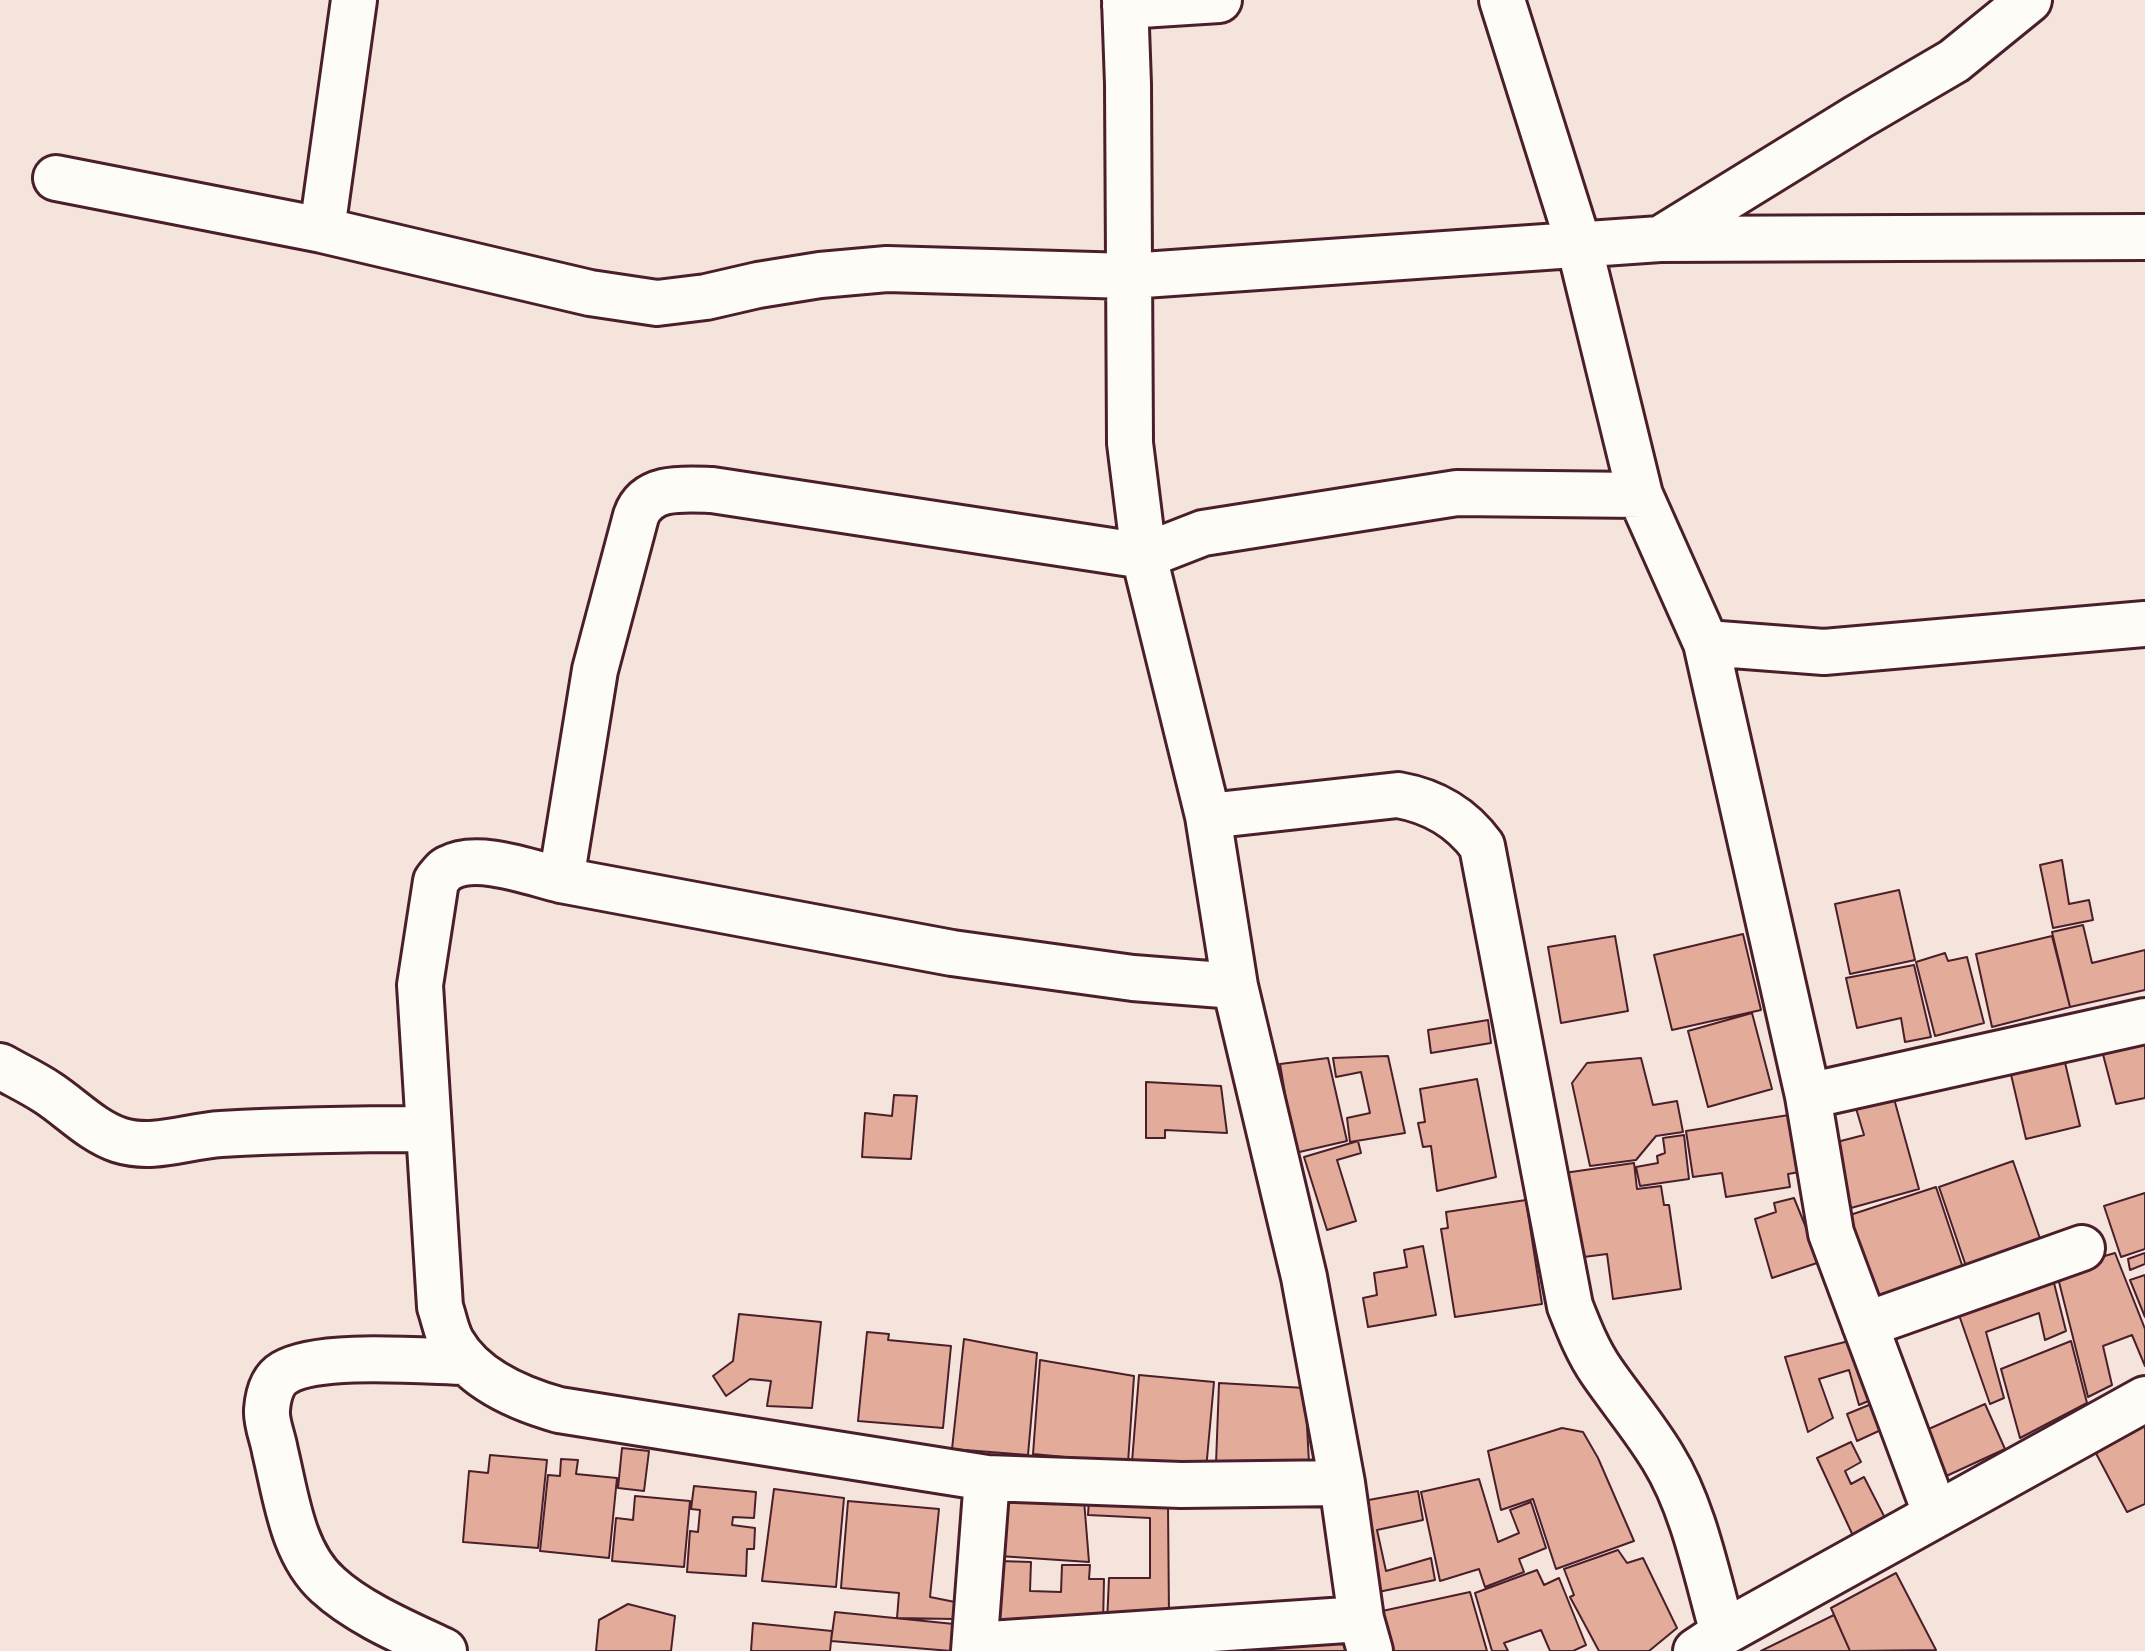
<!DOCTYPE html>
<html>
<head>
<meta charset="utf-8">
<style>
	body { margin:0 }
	canvas { display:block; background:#f5e4db }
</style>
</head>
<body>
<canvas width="2145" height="1651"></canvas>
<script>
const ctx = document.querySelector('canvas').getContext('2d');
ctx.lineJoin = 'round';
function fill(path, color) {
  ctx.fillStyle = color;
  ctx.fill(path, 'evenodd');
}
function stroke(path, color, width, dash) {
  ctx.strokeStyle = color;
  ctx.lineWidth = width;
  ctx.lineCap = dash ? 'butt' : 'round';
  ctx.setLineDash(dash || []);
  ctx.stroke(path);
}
const building = new Path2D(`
	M2062,860l7,44 20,-4 4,20 -40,8 -13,-63z
	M1899,890l16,70 -65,14 -15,-70z
	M2083,925l9,38 53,-13v40l-75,17 -18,-75z
	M1743,934l18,76 -89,20 -18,-75z
	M1615,936l13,75 -67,12 -13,-76z
	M2052,936l18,71 -78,20 -16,-73z
	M1945,953l3,8 19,-4 17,66 -49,13 -19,-74z
	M1914,965l17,72 -26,5 -4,-24 -44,10 -11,-50z
	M1752,1013l20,76 -64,18 -20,-76z
	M1488,1020l3,23 -60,10 -3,-23z
	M2100,1043h45v55l-29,6z
	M2063,1054l17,72 -54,13 -17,-73z
	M1388,1056l17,77 -55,9 -3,-24 23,-5 -9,-41 -25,5 -3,-19z
	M1328,1058l19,83 -52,12 -15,-89z
	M1641,1058l12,47 24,-4 6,31 -27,4 -20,24 -46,6 -18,-83 15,-20z
	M1477,1079l19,98 -59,14 -6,-45 -8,1 -5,-24 7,-1 -5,-33z
	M1146,1082l75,4 6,47 -62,-3v8h-19z
	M894,1095l23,1 -6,63 -49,-2 3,-44 27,3z
	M1893,1095l26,94 -68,19 -18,-65 31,-8 -9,-30z
	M1802,1113l9,57 -23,4 2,13 -64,10 -4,-24 -29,4 -7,-46z
	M1684,1135l5,44 -49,7 -4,-19 22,-4 -1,-7 8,-3 -2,-15z
	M1358,1141l3,12 -24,7 19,61 -29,9 -23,-73z
	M2013,1161l31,89 -75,25 -30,-88z
	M1634,1163l3,26 24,-3 3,19h5l12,84 -68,10 -6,-45 -31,4 -12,-85z
	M1936,1187l28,84 -87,28 -27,-84z
	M2145,1193v56l-24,8 -17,-51z
	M1794,1198l26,64 -48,16 -17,-59 21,-7 -2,-9z
	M1526,1200l16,104 -87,13 -14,-88 7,-1 -2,-16z
	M1423,1246l13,69 -68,12 -5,-29 14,-3 -3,-22 33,-6 -3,-17z
	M2115,1253l30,76v37l-13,-31 -29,11 9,39 -24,12 -32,-127z
	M2145,1253v11l-15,6 -2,-11z
	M2145,1275v42l-15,-37z
	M2054,1283l12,48 -21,9 -6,-27 -53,19 18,66 -14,6 -31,-89z
	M739,1314l82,8 -9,86 -45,-2 4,-25 -21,-2 -24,17 -13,-20 20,-15z
	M867,1332l22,2 -1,6 63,6 -8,82 -85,-7z
	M1865,1337l20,57 -26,11 -10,-35 -30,9 14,39 -25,14 -23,-75z
	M964,1339l73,14 -9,102 -76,-6z
	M2071,1341l16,62 -67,35 -19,-69z
	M1040,1360l94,16 -6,87 -95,-9z
	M1139,1375l75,7 -8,88 -74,-8z
	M1219,1383l86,5 4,75 -93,1z
	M1886,1398l8,26 -37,17 -10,-27z
	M1985,1404l20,45 -63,29 -20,-46z
	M2145,1414v90l-18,8 -37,-70z
	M1562,1428l21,4 15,26 36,83 -78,28 -23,-70 -32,11 -13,-59z
	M1851,1442l10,20 -16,9 6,13 13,-7 22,43 -31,20 -38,-82z
	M622,1448l27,3 -5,40 -26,-3z
	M490,1455l57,5 -9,88 -75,-6 6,-71 19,2z
	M561,1459l17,1 -2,14 41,4 -8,80 -69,-7 8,-76 12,1z
	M1479,1479l19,63 21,-9 -9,-23 21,-8 15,46 -27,11 5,13 -39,15 -6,-18 -39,12 -19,-89z
	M694,1486l62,6 -2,26 -21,-1 -1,8 23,3 -1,21h-7l-1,27 -59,-4 3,-41 8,1 2,-22 -9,-1z
	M774,1489l70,9 -8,89 -74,-6z
	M1002,1491l82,9 5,62 -90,-6z
	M1418,1491l5,29 -46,10 9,41 45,-13 4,22 -66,14 -17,-91z
	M635,1496l55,5 -6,66 -72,-6 4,-43 17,2z
	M1089,1499l79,6 1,111 -62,7 2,-45h41v-60l-62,-3z
	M848,1501l91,8 -9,88 25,5 -1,17 -57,-1 2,-25 -58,-5z
	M1618,1550l9,13 16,-5 34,70 -28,23h-50l-29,-54 4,-2 -10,-26z
	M999,1561l32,1 -1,29 31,1 1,-27h28l-1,14h15l-1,46 -109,2z
	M1537,1570l7,15 15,-7 27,67 -13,6h-23l-9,-21 -37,13 4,8h-16l-17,-58z
	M1896,1573l40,77 -86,1 -19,-43z
	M1470,1592l17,59h-104l-10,-38z
	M628,1604l47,12 -4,35h-75l3,-31z
	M835,1612l119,12 -3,27 -120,-10z
	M1834,1615l16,36h-89z
	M753,1623l79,8 -2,20h-79z
	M1355,1625l5,26h-108l-6,-19z`);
fill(building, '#e3ac9a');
stroke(building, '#4a1f2b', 2);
const street = new Path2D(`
	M1125,0l3,84 2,359 14,113 64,260 27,170 69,291 38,206 19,136 9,32
	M1502,0l77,245 61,250 66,148 102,453 23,137 105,282
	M1125,6l94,-6
	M56,178l266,52 268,63 67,10 49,-6 52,-12 62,-10 67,-6 242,7 531,-37 485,-2
	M322,230l32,-230
	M1660,239l198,-122 96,-56 75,-61
	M1706,643l118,9 321,-28
	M1208,816l190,-21c34,6 63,22 84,51l88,460c9,23 18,46 32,66 20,29 43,56 61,86 31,50 44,119 60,175
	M561,880l34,-210 41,-154c11,-31 48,-27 76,-26l432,66 59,-23 254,-40 183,2
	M0,1066c16,9 33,17 48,27 23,15 44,38 71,47 35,11 68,-4 102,-6 70,-4 139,-5 208,-5
	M1808,1096l337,-75
	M1865,1325l217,-77
	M987,1478l-428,-68c-39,-11 -86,-31 -107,-68 -6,-10 -8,-24 -12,-35l-20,-322 16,-104c4,-5 8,-11 13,-13 28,-16 83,5 112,12l391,73 181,25 102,8
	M975,1645l386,-26
	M444,1651c-36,-17 -86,-38 -116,-66 -36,-32 -42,-89 -53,-134 -2,-13 -9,-28 -8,-41 1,-14 5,-30 17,-37 34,-21 138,-12 181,-11
	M974,1651l13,-173 194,7 161,-2
	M1696,1651l27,-18 422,-234`);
stroke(street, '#4a1f2b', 50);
stroke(street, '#fdfcf7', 44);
</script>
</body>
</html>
